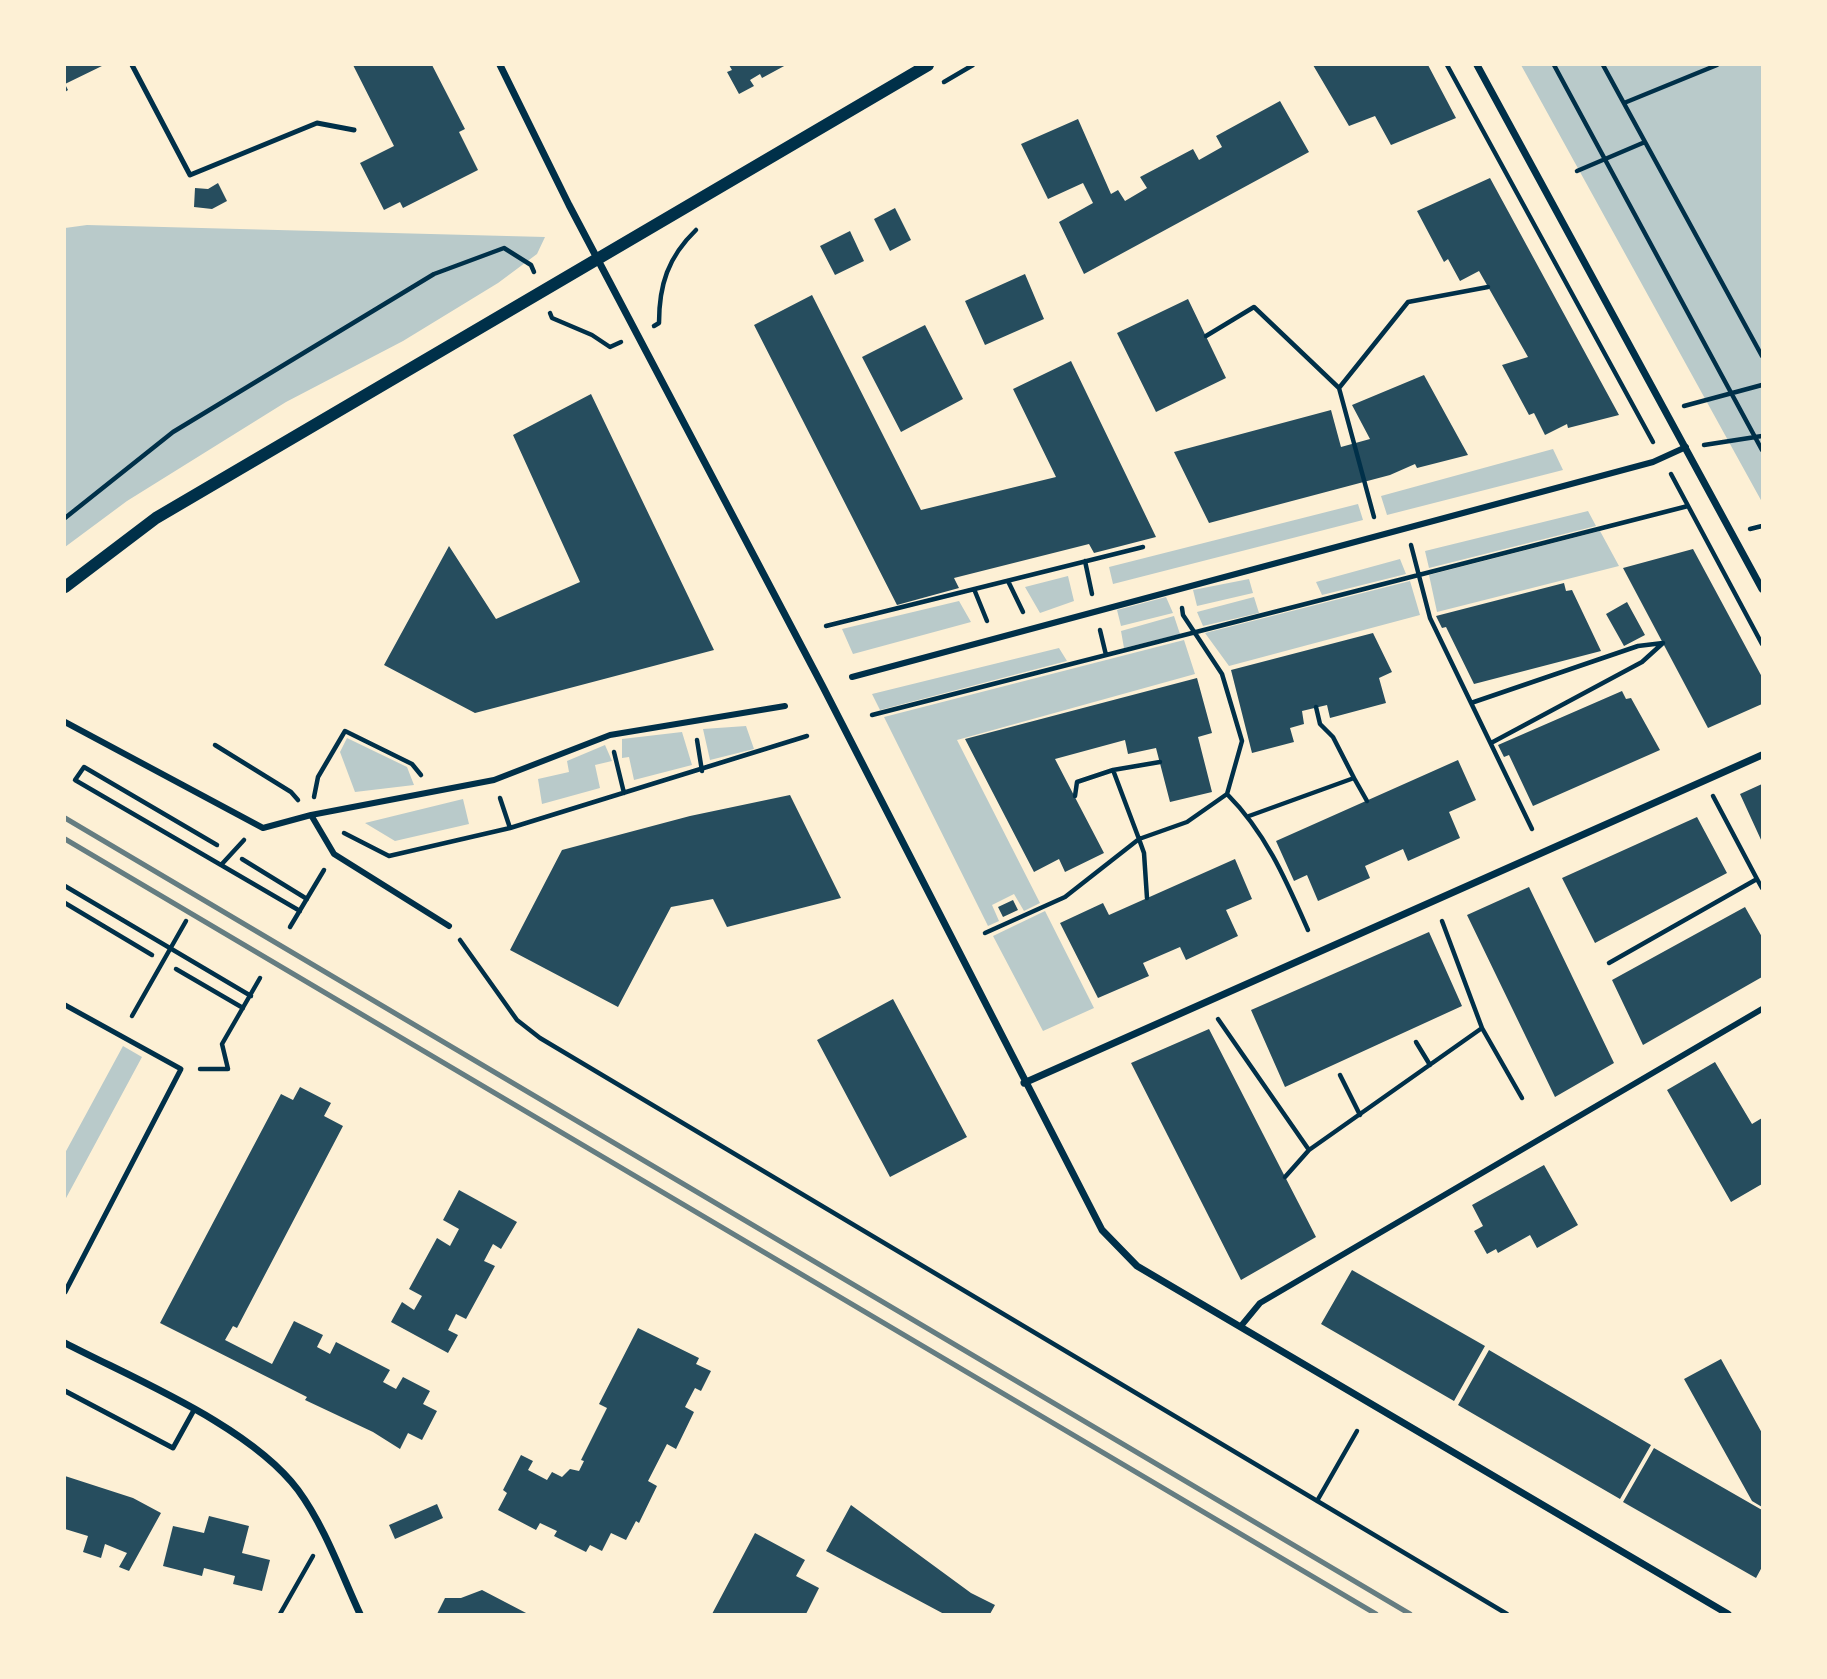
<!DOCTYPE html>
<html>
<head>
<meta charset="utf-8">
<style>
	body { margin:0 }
	#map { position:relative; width:1827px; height:1679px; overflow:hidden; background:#fdf0d5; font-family:"Source Sans 3",sans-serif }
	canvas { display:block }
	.frame { position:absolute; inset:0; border:66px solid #fdf0d5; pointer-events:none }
</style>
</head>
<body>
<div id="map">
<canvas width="1827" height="1679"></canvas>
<div class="frame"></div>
</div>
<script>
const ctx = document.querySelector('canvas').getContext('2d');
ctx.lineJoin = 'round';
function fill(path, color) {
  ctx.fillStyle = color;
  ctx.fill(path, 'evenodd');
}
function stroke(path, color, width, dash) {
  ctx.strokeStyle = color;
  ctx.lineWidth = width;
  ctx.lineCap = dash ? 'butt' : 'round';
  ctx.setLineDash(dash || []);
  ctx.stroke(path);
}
fill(new Path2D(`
	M1521,65h241v437z
	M87,225l458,12 -8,17 -39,29 -95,58 -117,61 -159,99 -62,46v-319z
	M1553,449l10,21 -176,45 -6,-19z
	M1358,504l5,16 -250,64 -4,-17z
	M1588,511l8,15 -167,42 -4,-17z
	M1600,531l19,35 -182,46 -8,-37z
	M1400,559l6,15 -84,21 -6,-13z
	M1068,576l6,25 -34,12 -15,-26z
	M1249,579l4,14 -56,13 -4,-16z
	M1410,581l10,34 -191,51 -24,-33z
	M1166,597l7,16 -52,13 -4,-16z
	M1254,597l5,16 -56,13 -6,-14z
	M959,601l12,21 -118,32 -11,-25z
	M1174,616l6,18 -56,14 -3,-17z
	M1184,640l11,34 -238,66 83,163 -16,8 -10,-17 -22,11 7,16 -11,5 -104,-209z
	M1059,648l8,13 -187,49 -8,-16z
	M746,726l8,23 -44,11 -7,-31z
	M682,732l10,33 -58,15 -5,-23 -7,1v-19z
	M347,738l60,29 7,18 -59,7 -15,-40z
	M605,745l7,16 -17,4 5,23 -58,16 -4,-25 31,-7 -2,-11z
	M463,799l6,25 -74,17 -30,-18z
	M1045,911l49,97 -51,23 -50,-95z
	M123,1046l19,11 -77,143v-47z`), '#b9caca');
fill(new Path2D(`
	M65,65h39l-39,19 3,6 -3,2z
	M353,65h79l33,64 -6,3 19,38 -75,38 -3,-6 -16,8 -24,-47 34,-17z
	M729,65h57l-24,13 -2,-4 -10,6 4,6 -15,8 -12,-22 5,-2z
	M1313,65h115l28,53 -65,27 -16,-29 -26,10z
	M1280,101l29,51 -225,122 -25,-52 34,-19 -10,-20 -35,16 -27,-55 57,-25 33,75 7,-4 7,11 22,-13 -7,-11 53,-28 6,11 23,-13 -6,-11z
	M1490,178l129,237 -51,13 -1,-4 -22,11 -11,-22 -5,2 -27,-50 26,-8 -49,-86 -19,10 -12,-22 -4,3 -27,-51z
	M218,183l9,18 -15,8 -18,-2 1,-19 13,1z
	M895,208l16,32 -21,11 -16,-32z
	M850,231l14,30 -29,14 -15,-29z
	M1025,274l19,45 -59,26 -20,-44z
	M812,295l109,215 135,-33 -43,-88 58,-28 85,176 -62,16 -5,-9 -135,34 5,10 -62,17 -143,-280z
	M1188,299l38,79 -70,34 -39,-79z
	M925,325l38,74 -62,33 -39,-75z
	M1424,375l44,80 -51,13 -2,-4 -25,11 -181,48 -35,-71 157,-42 10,37 29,-8 -18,-34z
	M591,394l123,256 -239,63 -91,-48 65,-119 47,73 84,-37 -67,-147z
	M1693,549l69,128v27l-54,24 -85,-160z
	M1564,583l2,8 6,-1 29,61 -127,33 -28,-57 -4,1 -6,-12z
	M1627,602l18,33 -21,11 -18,-32z
	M1373,633l19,39 -13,6 7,25 -56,15 -3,-13 -25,6 2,13 -14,4 4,14 -42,11 -21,-83z
	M1197,678l15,55 -14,4 14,55 -42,10 -14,-54 -28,6 -3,-14 -70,19 49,94 -39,19 -6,-13 -25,13 -69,-133z
	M1622,691l4,8 5,-1 29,52 -127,56 -24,-51 -5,2 -6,-12z
	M1458,760l18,40 -27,12 11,26 -52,23 -5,-12 -38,17 5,12 -52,23 -11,-26 -13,6 -18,-40z
	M1762,784v58l-22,-48z
	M790,795l51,103 -114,29 -14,-28 -42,8 -53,100 -108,-57 52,-100 128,-34z
	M1697,817l30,56 -132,70 -33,-65z
	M1235,859l17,40 -26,11 12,26 -52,24 -6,-13 -37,16 6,13 -51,22 -38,-75 43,-20 6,12z
	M1529,887l85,176 -59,34 -88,-182z
	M1013,900l5,10 -15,7 -5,-10z
	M1745,907l17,30v40l-119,68 -31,-65z
	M1429,932l33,74 -177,81 -34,-77z
	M893,999l74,138 -77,40 -73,-137z
	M1209,1029l107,208 -75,43 -110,-217z
	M1715,1062l37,62 10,-6v66l-31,18 -64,-112z
	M300,1087l31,16 -7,13 19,10 -106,202 -4,-2 -8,14 47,24 22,-43 29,14 -6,12 13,7 6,-12 54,28 -7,12 13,7 7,-12 27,14 -7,13 14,7 -15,29 -14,-7 -8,16 -27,-17 -68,-32 2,-3 -147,-74 121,-229 12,6z
	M1544,1165l34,60 -41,23 -7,-13 -32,18 -2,-4 -9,5 -13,-23 9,-5 -11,-21z
	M459,1190l58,32 -16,27 -8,-5 -9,17 11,5 -29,53 -10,-5 -8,16 10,5 -10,18 -57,-31 11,-20 12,8 8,-14 -13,-7 28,-51 13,8 9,-17 -16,-9z
	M1352,1270l133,76 -31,55 -133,-77z
	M638,1328l61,30 -3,6 15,7 -10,20 -6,-3 -10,19 9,5 -18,37 -9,-5 -19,37 9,5 -18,37 -3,-2 -10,19 -15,-7 -9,18 -12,-6 -4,7 -32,-16 3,-5 -17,-8 -4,7 -38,-20 9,-17 -4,-3 18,-35 12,6 -5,9 19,10 5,-8 10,5 8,-8 9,2 5,-10 -3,-1 26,-52 -8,-4z
	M1489,1350l162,95 -31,54 -162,-94z
	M1721,1359l41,74v74l-10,-6 -68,-122z
	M1654,1448l108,62v57l-6,11 -133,-76z
	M65,1476l68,22 28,15 -32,58 -10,-4 8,-14 -22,-9 -4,14 -18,-6 5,-16 -23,-7z
	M437,1504l6,14 -48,21 -6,-14z
	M851,1505l120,88 24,12 -5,9h-46l-118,-63z
	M209,1516l40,10 -7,27 28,7 -8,31 -29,-7 2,-8 -31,-8 -2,8 -39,-10 10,-40 31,7z
	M755,1533l50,27 -9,16 23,12 -13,26h-94z
	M482,1590l46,24h-91l8,-16h16z`), '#264d5e');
stroke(new Path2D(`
	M1447,65l206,377
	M1554,65l208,385
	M1603,65l159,291
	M944,82l29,-17
	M1624,103l93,-38
	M1577,171l68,-29
	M550,313l2,5 40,17 18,12 11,-5
	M654,326l5,-3c0,-38 9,-66 37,-93
	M1206,336l48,-29 85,81 35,129
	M1339,388l69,-86 80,-15
	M1684,406l78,-21
	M1704,445l58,-9
	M1671,474l91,170
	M65,518l108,-86 261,-158 70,-26 27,17 3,7
	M1750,529l12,-3
	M1411,545l19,73 102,211
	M1085,561l7,33
	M1008,581l15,31
	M974,589l13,32
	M826,626l317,-79
	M1100,630l6,25
	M1471,703l167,-57 25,-3 -21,19 -151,81
	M1316,707l4,17 13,13 21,41
	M872,715l816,-209
	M697,740l5,31
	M215,745l76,47 7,8
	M614,752l10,41
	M1113,770l47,-8
	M1227,794c39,39 59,86 81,136
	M1713,796l44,83
	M314,797l4,-20 27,-46 67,33 9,11
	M500,798l10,30
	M1249,816l105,-38 13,23
	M344,833l45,23 121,-28 297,-92
	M217,845l-133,-78 -9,13 225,131
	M242,859l65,40
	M221,865l23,-25
	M65,886l186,110
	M1147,898l-3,-45 -5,-14 48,-17 40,-28 15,-53 -20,-67 -39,-59 -1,-7
	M65,903l87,52
	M1442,921l40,107
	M290,927l34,-57
	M985,933l80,-36 74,-58 -26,-69 -36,12 -2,14
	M460,940l57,80 23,18 967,576
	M1609,963l148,-84 5,9
	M176,969l67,39
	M132,1016l54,-95
	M1218,1019l91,131 -24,27
	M1416,1042l14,23
	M200,1069h28l-6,-25 38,-66
	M1340,1075l20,40
	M1309,1150l173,-122 40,70
	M1317,1501l40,-70
	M280,1614l33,-58`), '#003049', 4.5);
stroke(new Path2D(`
	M132,65l58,110 127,-52 37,7
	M65,1005l116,64 -116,223
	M65,1391l108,57 21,-38`), '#003049', 5);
stroke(new Path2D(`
	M852,677l801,-215 33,-15
	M65,722l198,106 48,-13 23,39 115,72
	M311,815l183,-35 116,-45 175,-29
	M1241,1326l19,-23 502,-294`), '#003049', 6);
stroke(new Path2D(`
	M500,65l69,140 253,480 280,545 35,36 591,348
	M1477,65l285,524
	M1024,1083l738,-328
	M65,1343c71,37 185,83 233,147 27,37 43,83 62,124`), '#003049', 7);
stroke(new Path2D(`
	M65,587l91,-69 772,-453`), '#003049', 12);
stroke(new Path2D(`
	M65,818l1345,796
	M65,839l1311,775`), '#657d81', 5);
</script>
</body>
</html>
